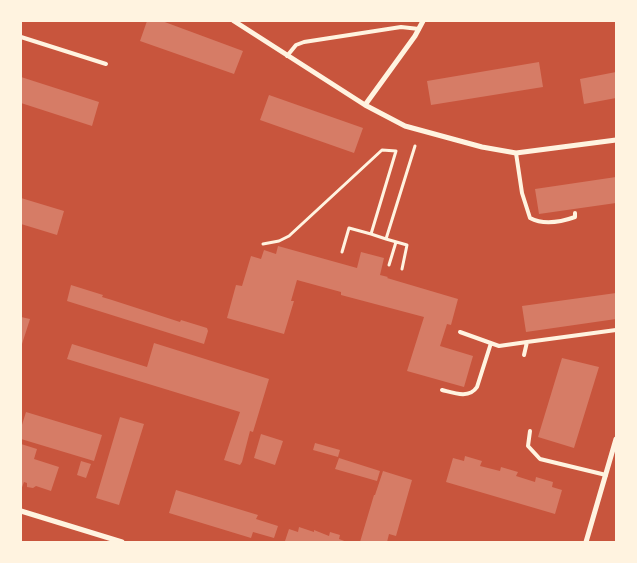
<!DOCTYPE html>
<html>
<head>
<meta charset="utf-8">
<style>
	body { margin:0 }
	#map { position:relative; width:637px; height:563px; overflow:hidden; background:#c8553d; font-family:Rubik,sans-serif }
	canvas { display:block }
	.frame { position:absolute; inset:0; border:22px solid #fff3e0; pointer-events:none }
</style>
</head>
<body>
<div id="map">
<canvas width="637" height="563"></canvas>
<div class="frame"></div>
</div>
<script>
const ctx = document.querySelector('canvas').getContext('2d');
ctx.lineJoin = 'round';
function fill(path, color) {
  ctx.fillStyle = color;
  ctx.fill(path, 'evenodd');
}
function stroke(path, color, width, dash) {
  ctx.strokeStyle = color;
  ctx.lineWidth = width;
  ctx.lineCap = dash ? 'butt' : 'round';
  ctx.setLineDash(dash || []);
  ctx.stroke(path);
}
fill(new Path2D(`
	M147,21h15l81,30 -9,23 -94,-33z
	M539,62l4,25 -112,18 -4,-24z
	M616,72v26l-32,6 -4,-25z
	M21,77l78,25 -7,24 -71,-23z
	M269,95l94,33 -9,25 -94,-33z
	M616,177v26l-77,11 -4,-25z
	M21,198l43,13 -7,24 -36,-11z
	M278,246l79,22 4,-16 23,6 -4,17 8,2 -1,1 71,21 -7,26 -4,-1 -7,22 33,10 -9,31 -57,-16 17,-54 -83,-22v-3l-44,-12 -6,21h3l-10,33 -57,-16 9,-33 6,1 9,-30 10,3 3,-9 12,4z
	M71,285l32,10 -1,2 10,3 68,22 1,-2 26,8 1,3 -4,13 -137,-43z
	M616,293v26l-90,13 -4,-26z
	M21,317l9,2 -8,25h-1z
	M154,343l115,36 -16,53 -3,-1 -8,31 -2,3 -16,-5 16,-48 -173,-53 5,-15 75,23z
	M562,358l37,9 -25,81 -36,-11z
	M26,412l76,23 -8,26 -73,-22v-11z
	M120,417l24,7 -25,81 -23,-7z
	M261,434l22,7 -8,24 -21,-7z
	M315,443l25,7 -2,7 -25,-7z
	M21,444l16,5 -3,10 25,8 -8,24 -15,-5 -3,2 -6,-1v-4l-3,-1 -3,8z
	M465,456l17,5 -2,5 20,5 1,-4 17,5 -2,4 19,6 1,-5 17,5 -1,5 10,3 -7,24 -109,-32 7,-24 11,3z
	M339,458l41,13 -3,10 -42,-12z
	M81,461l10,3 -5,14 -9,-3z
	M383,471l29,9 -16,56 -7,-2 -2,8h-27l14,-47h1z
	M176,490l82,25 -2,4 22,7 -4,12 -21,-6 -2,6 -82,-25z
	M299,527l15,5v-2l15,6 1,-4 10,3 -1,4 8,3 -62,-1 4,-12 9,3z`), '#d67c66');
stroke(new Path2D(`
	M386,239l21,6 -5,24
	M263,244l16,-3 10,-5 93,-86 14,1 -25,83 15,5 29,-93
	M342,252l7,-24 22,6
	M389,265l7,-23`), '#fff3e0', 3);
stroke(new Path2D(`
	M21,37l85,27
	M287,56l9,-11 8,-3 97,-15 18,2
	M516,153l6,40 8,25c13,7 31,4 45,-1v-4
	M460,332l39,14 28,-4
	M524,355l3,-13 89,-12
	M442,390c12,3 27,9 35,-3l14,-44
	M530,431l-2,15 12,13 66,16`), '#fff3e0', 4);
stroke(new Path2D(`
	M234,21l131,84 40,21 77,21 34,6 100,-13
	M365,105l50,-69 8,-15
	M21,511l101,31
	M586,542l30,-103`), '#fff3e0', 5);
</script>
</body>
</html>
